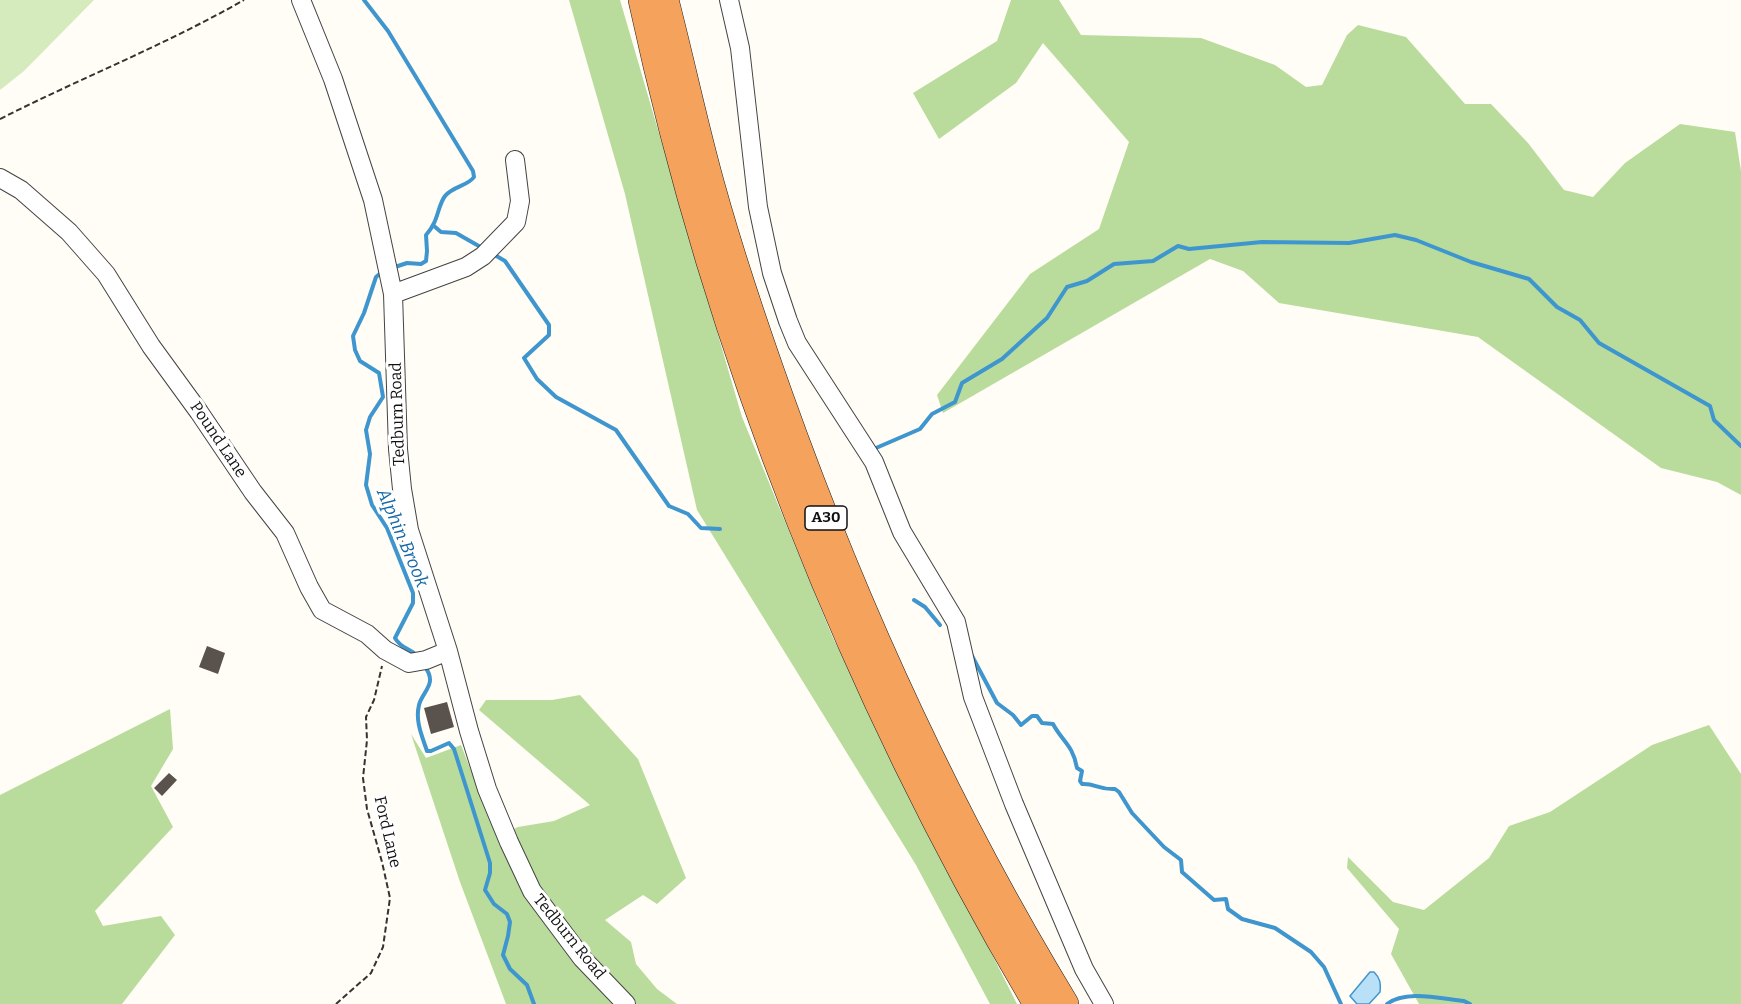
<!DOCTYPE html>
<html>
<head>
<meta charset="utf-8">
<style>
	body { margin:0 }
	canvas { display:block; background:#fffdf5 }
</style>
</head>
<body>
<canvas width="1741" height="1004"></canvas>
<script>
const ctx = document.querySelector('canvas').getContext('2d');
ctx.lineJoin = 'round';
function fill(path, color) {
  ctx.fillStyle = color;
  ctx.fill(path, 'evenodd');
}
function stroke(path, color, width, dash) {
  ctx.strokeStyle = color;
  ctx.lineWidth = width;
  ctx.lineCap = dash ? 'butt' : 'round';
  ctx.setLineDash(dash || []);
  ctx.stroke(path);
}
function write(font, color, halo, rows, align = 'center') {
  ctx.font = font + ' Bitter,serif';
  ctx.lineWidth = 6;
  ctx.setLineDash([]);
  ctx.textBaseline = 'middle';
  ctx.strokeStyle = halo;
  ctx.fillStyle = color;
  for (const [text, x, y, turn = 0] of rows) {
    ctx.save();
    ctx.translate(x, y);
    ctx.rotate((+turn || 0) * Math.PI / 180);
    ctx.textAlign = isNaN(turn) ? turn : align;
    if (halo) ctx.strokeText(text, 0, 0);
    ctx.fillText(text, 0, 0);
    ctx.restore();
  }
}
fill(new Path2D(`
	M0,0h94l-70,71 -24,19z`), '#d5ebbd');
fill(new Path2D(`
	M569,0h51l122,417 91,221 184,366h-27l-74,-139 -219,-355 -72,-316z
	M1011,0h48l22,35 120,3 74,27 31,22 16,-2 25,-50 11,-10 48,12 59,67h26l37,39 36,47 29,7 32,-34 55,-39 55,8 6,39v324l-24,-13 -56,-14 -183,-131 -199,-34 -36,-32 -33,-12 -267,154 -6,-18 93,-121 69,-45 30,-87 -86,-99 -27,40 -77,56 -26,-46 84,-52z
	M580,695l58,64 48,119 -29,26 -14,-9 -38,25 26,22 5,22 21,25 20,15h-171l-46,-122 -49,-148 15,24 35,-13 36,92 21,-10 36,-6 36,-16 -111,-95 7,-10h66z
	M170,709l3,40 -22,37 22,41 -78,84 8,15 58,-10 14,19 -53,69h-122v-209z
	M1709,725l32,49v230h-322l-28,-50 8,-25 -52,-61 1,-11 45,45 31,8 65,-52 20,-32 41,-14 102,-67z`), '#b9dc9c');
const water = new Path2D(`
	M1370,972h4c6,6 7,11 6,20l-11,12h-12l-7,-8z`);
fill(water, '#b9e0f7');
stroke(water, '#3f96cf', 1.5);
stroke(new Path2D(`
	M364,0l24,31 85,140 1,6c-6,9 -21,9 -29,19 -8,11 -6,25 -19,39l1,16 -1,10 -5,3 -14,-1 -15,5
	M434,226l7,6 15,1 28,16
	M493,254l12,7 44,64v10l-25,23 13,21 19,18 60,33 53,76 19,8 13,14 19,1
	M382,272l-6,5 -12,36 -11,23 2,14 5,11 19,12 4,24 -13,20 -4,13 4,24 -4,31 6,20 15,23 26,65v10l-18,35c7,12 14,9 22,18
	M876,448l44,-19 12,-15 23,-12 7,-19 40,-24 45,-41 20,-31 20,-6 27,-17 39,-3 25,-15 11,3 73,-7 87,1 46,-8 21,5 55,22 58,17 28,28 23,13 19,23 111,63 4,14 27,26
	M914,600l11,7 15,18
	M971,654l26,49 16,12 8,10 11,-9h5l5,7 11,1c9,17 20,21 24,44l5,3 -2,10 2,3c13,-1 17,6 33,5l4,3 13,21 32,34 17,13 1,12 32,28 12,-1 2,10 14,10 33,9 36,24 13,15 17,37
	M425,667c13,17 -3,25 -6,38 -4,16 3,31 8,46h4l18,-8 5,6 36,114v10l-5,17 9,14 13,10 3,8 -2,14 -5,19 7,14 17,16 7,19
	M1387,1004c19,-15 55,-5 77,-3l6,3`), '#3f96cf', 4);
fill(new Path2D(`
	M207,646l18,7 -7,21 -19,-7z
	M447,702l7,25 -23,7 -7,-26z
	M169,773l8,7 -15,16 -8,-8z`), '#5a524d');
const minor = new Path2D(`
	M301,0l32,79 40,121 20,94 5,155 4,40 7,41 39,121 21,80 18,58 22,53 23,49 50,67 44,46
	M729,0l11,48 18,159 14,66 16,48 9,22 77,119 28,70 54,90 17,75 41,107 70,165 20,35
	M0,178l21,12 48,42 37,42 45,72 48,66 54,80 32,41 24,54 13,23 45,24 18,16 24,13 17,-3 22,-9
	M393,294l73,-27 17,-11 33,-34 4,-21 -5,-41`);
const highway = new Path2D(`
	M642,0c76,352 211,694 395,1004
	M665,0c16,62 29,124 46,185 20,72 44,143 69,213 75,210 169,415 285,606`);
stroke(minor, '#444', 20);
stroke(highway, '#222', 28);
stroke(new Path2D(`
	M0,119c81,-41 165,-74 244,-119
	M336,1004l35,-31 12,-26 7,-49 -8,-36 -15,-53 -4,-31 4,-38 -1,-23 8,-17 8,-34`), '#333', 2, [6, 3]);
stroke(minor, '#fff', 18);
stroke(highway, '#f5a25d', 27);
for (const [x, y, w] of [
	[826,518,42]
]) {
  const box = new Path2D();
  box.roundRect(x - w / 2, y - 12, w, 24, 4.5);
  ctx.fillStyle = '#fff';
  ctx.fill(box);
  stroke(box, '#111', 1.5);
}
write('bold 15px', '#111', null, [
	["A30",826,518]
]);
write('16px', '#111', '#fff', [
	["Tedburn Road",398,414,-92],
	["Pound Lane",218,440,56],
	["Ford Lane",387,832,77],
	["Tedburn Road",569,937,51]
]);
write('italic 18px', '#1768a6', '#fff', [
	["Alphin Brook",402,538,67]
]);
</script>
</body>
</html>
